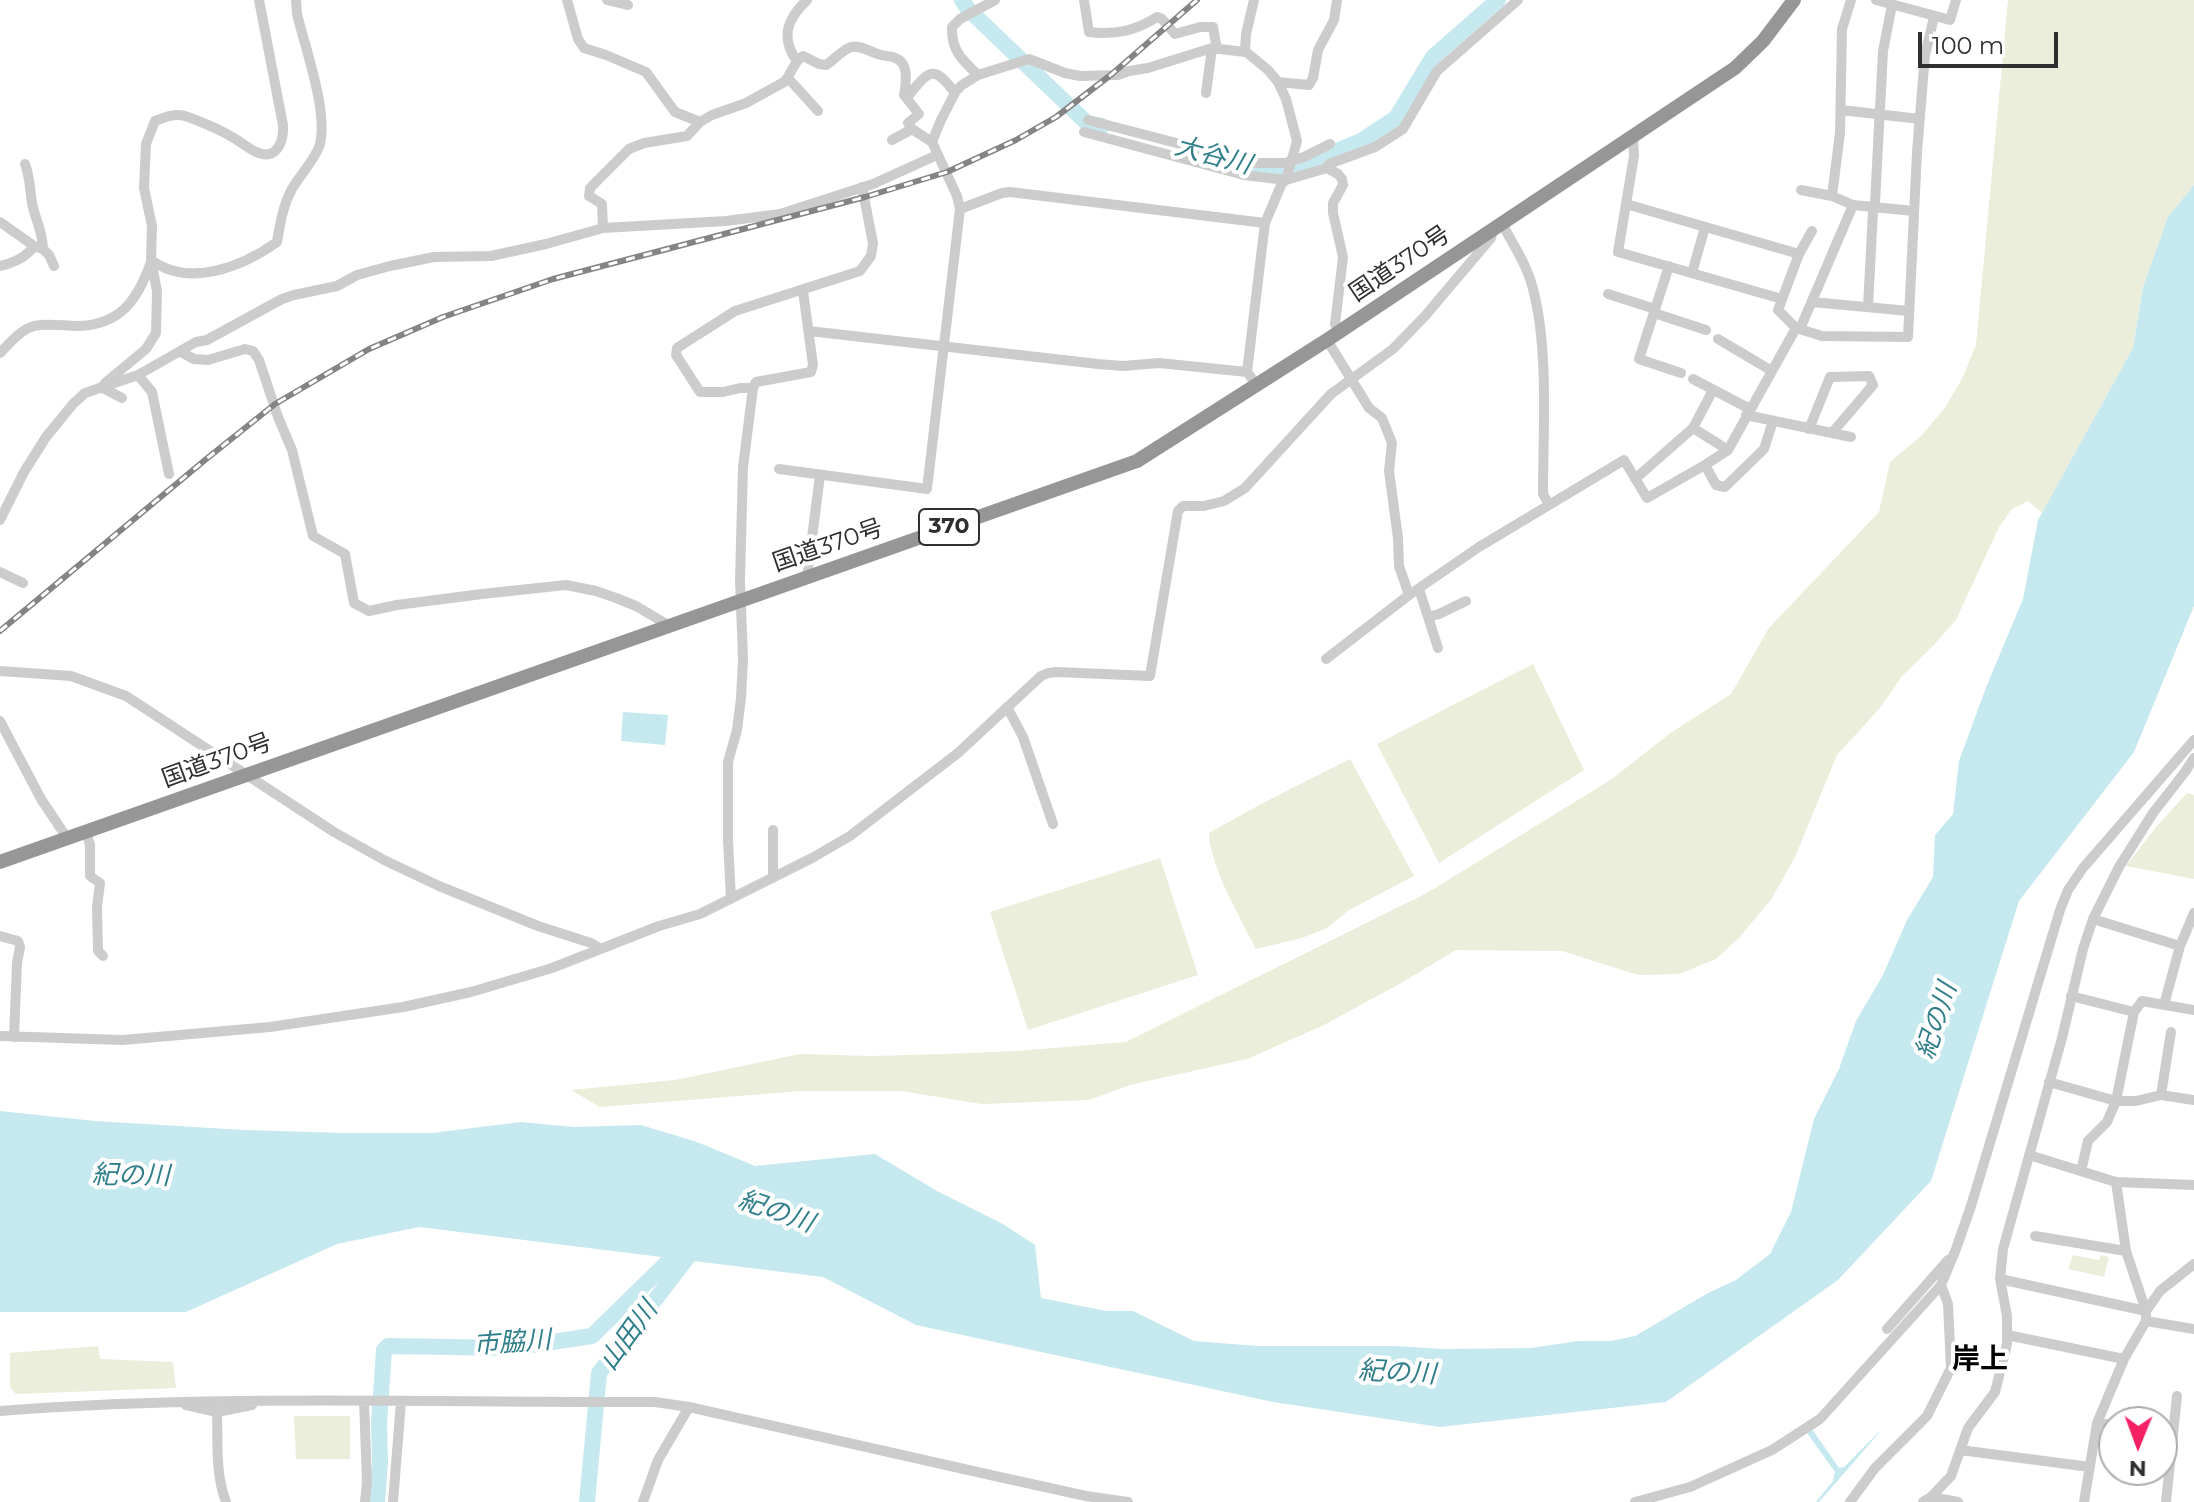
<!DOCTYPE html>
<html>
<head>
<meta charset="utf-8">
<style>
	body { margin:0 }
	#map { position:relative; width:2194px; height:1502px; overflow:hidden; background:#fff; font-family:Montserrat,sans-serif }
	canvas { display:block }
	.north { position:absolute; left:2098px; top:1406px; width:80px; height:80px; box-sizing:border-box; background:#fff; border:2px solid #acacac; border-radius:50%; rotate:181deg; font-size:22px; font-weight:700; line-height:32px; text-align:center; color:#2f2f2f }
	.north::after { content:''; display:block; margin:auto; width:28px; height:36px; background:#f62165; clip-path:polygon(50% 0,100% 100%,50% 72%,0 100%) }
	.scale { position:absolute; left:1918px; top:32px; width:140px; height:36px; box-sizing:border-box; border:4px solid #2f2f2f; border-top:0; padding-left:10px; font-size:24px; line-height:28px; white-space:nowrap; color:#2f2f2f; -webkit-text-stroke:6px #fff; paint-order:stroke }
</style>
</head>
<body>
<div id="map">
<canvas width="2194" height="1502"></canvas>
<div class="north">N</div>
<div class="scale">100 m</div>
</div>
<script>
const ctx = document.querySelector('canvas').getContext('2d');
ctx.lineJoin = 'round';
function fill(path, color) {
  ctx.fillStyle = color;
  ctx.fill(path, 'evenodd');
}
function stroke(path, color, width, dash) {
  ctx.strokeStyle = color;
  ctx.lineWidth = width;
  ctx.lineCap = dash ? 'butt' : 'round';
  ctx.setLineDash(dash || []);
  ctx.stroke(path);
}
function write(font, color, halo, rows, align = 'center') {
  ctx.font = font + ' Montserrat,"Noto Sans JP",sans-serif';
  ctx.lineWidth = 8;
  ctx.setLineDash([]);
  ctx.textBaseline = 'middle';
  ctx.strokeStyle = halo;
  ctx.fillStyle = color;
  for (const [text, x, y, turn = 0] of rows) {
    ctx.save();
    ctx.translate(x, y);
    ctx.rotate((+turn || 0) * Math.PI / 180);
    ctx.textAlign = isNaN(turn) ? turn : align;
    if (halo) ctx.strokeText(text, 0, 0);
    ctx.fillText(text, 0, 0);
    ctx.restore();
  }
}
fill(new Path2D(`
	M2008,0h186v185l-26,33 -25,69 -10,61 -91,165 -14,-12 -16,8 -13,18 -43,93 -23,26 -31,30 -22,32 -43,47 -42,102 -23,41 -33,40 -23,21 -37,15 -41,1 -76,-24 -106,-1 -55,33 -79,43 -75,33 -117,26 -41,15 -107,4 -81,-13h-99l-202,16 -29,-17 104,-10 125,-26 71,2 74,-2 71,-3 110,-9 301,-149 185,-114 57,-45 62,-40 38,-66 110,-116 11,-50 31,-26 23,-27 18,-30 14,-34z
	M1533,664l51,106 -145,93 -62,-119z
	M1350,759l64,117 -65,34 -22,18 -25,10 -46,11c-16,-32 -46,-82 -47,-116l52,-29z
	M2187,793l7,2v84l-68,-13 30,-39z
	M1160,858l38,117 -170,55 -38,-118z
	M2073,1255l26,5 2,-5 8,2 -5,20 -36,-8z
	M98,1346l2,13 73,3 3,26 -160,6 -6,-7v-34z
	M294,1416h56v43h-54z`), '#eaeedb');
fill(new Path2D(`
	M2194,185v421l-60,146 -115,149 -88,280 -93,99 -172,122 -226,25 -167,-25 -357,-77 -93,-48 -404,-50 -82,17 -151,68h-186v-201l95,10 149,9 99,3h89l89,-11 53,5 67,-2 56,17 58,24 120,-12 62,37 66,33 32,21 6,53 65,13h27l61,30 63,5h138l48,3 88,-1 47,-7h33l24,-5 73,-43 28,-13 34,-26 21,-42 23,-93 25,-50 17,-48 27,-46 24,-55 26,-43 2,-42 18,-21 6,-53 28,-76 36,-86 15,-79 95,-172 10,-61 25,-70z
	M623,712l45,3 -3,30 -44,-4z
	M1812,1429l27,39 5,-1 35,-35v1l-60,69h-3l17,-21 2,-9 -28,-39z`), '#c6e9ef');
stroke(new Path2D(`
	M962,0l6,9 119,114 15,3
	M1240,163l31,8 56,-16 34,-14 35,-23 37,-61 65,-57
	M377,1502l3,-41 -1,-38 5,-73 4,-4 124,2 80,-12 93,-91
	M587,1502l12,-129 98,-128`), '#c6e9ef', 16);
stroke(new Path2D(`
	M567,0l11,39 6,9 22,7 40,17 29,40 25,10
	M607,0l21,5
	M1084,0l5,32c27,3 46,-1 68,-15l5,2 13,15 25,-7h13l4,22
	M1876,0l74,20 6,-20
	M796,60c-16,-24 -8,-42 11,-60
	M978,75c-16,-15 -27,-25 -26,-48l8,-8 35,-19
	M788,78l30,33
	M1278,82l31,3 4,-7 5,-28 16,-30 3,-20
	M1206,93l6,-45
	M904,95l15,19 -11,9 4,6 20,13
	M1841,110l79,9
	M1088,120l165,43h32l19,-6 26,-13
	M1084,132l160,43 42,5 11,-39 -11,-42 -8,-17 -10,-12 -23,-19 1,-17 8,-34
	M1633,136l1,20 -16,96 164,47
	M892,140l20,-11
	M25,164c5,13 5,26 7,39 3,16 11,29 11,46
	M1327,168l2,-4 46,-17 28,-18 34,-58 81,-71
	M1801,190l31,6 21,9 61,6
	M1832,196l8,-63 2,-104 9,-29
	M1626,204l173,50
	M960,209l42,-16 8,-1 255,31
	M0,222l34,24 9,3 6,6 5,11
	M1501,222c12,22 26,43 32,67 16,60 10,142 10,205l6,10
	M603,228l-1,-24 -13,-8 1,-8 39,-39 15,-6 43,-7 13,-14 12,-7 34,-12 38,-21c8,-8 9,-20 19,-26l16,8 7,1c8,-5 16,-15 25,-18 9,-2 16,3 24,6 7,3 12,3 18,4 17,5 13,25 11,38h5c21,-26 25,-30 46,-2
	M1812,231l-13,23 -21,56 18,18 26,8 86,1 9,-185 8,-97 9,-38
	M151,260c38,28 91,7 126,-18 3,-18 6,-37 15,-53 8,-14 21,-27 27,-42 11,-30 -14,-100 -22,-133l-1,-14
	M0,266c13,-3 26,-8 34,-20
	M1669,266l-30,93 42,14
	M1692,273l13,-46
	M1608,294l47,15
	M1812,302l97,9
	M1868,307l5,-96 2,-8 8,-152 9,-46
	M1654,313l52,17
	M1800,329l53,-124
	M809,331l289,33 25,2 36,-3 88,9
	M1718,339l54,32
	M1327,340l42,68 13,10 10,25 -3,28 9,67 1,28 10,29
	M181,352l13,7 14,1 37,-11 8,2 6,9 19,57 14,33 21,86 32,18 9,49 15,8 28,-6 85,-11 84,-9 30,6 20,7 20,8 32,19
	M0,353c10,-10 20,-23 34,-27 14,-3 30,0 44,0 43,-1 60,-27 73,-64
	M138,375l14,17 17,82
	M1693,379l57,30
	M105,383l41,-34 10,-16 1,-42 -6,-31 1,-34 -8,-38 2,-44 9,-23c10,-4 20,-8 30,-5 12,4 36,14 47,21 8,4 14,10 22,14 21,11 30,-7 29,-26l-24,-125
	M1256,384l-9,-12 18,-149 17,-40 4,-3 41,-12 11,6 4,5 1,6 -10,18v10l10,44 -8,67 4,7
	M101,387l21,11
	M753,388h-13l-17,4h-23l-24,-37 1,-7 58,-37 125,-40 11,-15 2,-13 -11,-56
	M1746,415l105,22
	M1693,428l35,22
	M1809,429l21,-52 39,-1 4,9 -41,48
	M1705,465l11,20 9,2 39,-38 9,-28
	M779,469l148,20 33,-280 -3,-13 -25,-54 9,-22 15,-29 6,-6 16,-10 51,-16 36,14 15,3 38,-1 11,-4 19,-3 64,-20 33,4
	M1635,479l58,-51 20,-38
	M0,520l24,-48 22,-35 27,-33 12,-11 53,-18 58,-33 11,-2 75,-41 12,-4 43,-9 20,-11 33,-9 44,-9 57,-1 55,-12 57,-16 123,-7 54,-7 93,-30 64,-29
	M0,572l23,11
	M807,577l13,-102
	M1419,589l19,59
	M1428,617l11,-3 27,-13
	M1326,659l83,-64 70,-48 145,-87 23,38 58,-33 23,-15 68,-122
	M0,671l71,5 55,20 208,136 50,28 55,26 99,40 53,17 10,6
	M1007,707l16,30 30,87
	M0,721l41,78 26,39
	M773,830v48
	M86,831l4,14v31l10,7 -3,24 1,44 5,5
	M731,899l-3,-59v-78l9,-32 4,-32 2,-39 -3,-79 3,-113 10,-79 3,-6 55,-10 2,-7 -10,-74
	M2093,919l87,27
	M0,936l18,5 2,6 -3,16 -3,74
	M2071,996l63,16
	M2164,1005l16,-59 14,-33
	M2194,1010l-52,-9 -8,11 -18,89h20l25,-6 33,5
	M0,1036l123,4 147,-13 133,-20 68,-15 81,-24 107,-42 41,-12 112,-56 38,-22 108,-83 83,-77 7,-3 9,-1 93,4 28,-165 5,-5h21l20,-5 21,-13 86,-94 62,-45 32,-33 66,-78 2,-9
	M2049,1082l67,19 -9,21 -19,19 -7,30
	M2161,1095l10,-63
	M2029,1155l87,27 10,69 20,60
	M2116,1182l78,3
	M2035,1236l91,15
	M2000,1279l146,32
	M2146,1321l48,8
	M1887,1329l61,-69
	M2007,1335l117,24
	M364,1401l3,81 -2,20
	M186,1405l31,7 35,-7
	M0,1411c218,-17 437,-8 655,-9l34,5 306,69 91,20 42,6
	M217,1412c1,30 -2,61 9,90
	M2097,1423l17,2
	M1960,1450l130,17
	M1931,1497l27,5
	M393,1502l8,-100
	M643,1502l15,-42 31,-53
	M1635,1502l55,-15 82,-37 48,-31 121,-134 15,-36 15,-43 89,-296 8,-20 15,-22 111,-128
	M1850,1502l25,-34 52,-52 24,-48 -3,-64 -7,-19
	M1923,1502l8,-5 20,-21 17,-48 27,-36 12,-48v-28l-7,-37 3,-30 59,-211 21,-89 10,-30 26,-52 34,-54 32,-41 9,-14
	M2084,1502l13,-79 27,-64 22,-38v-10l14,-20 34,-27
	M2166,1502l11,-106`), '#ccc', 10);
stroke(new Path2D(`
	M0,862l1137,-401 190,-121 408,-272 28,-27 31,-41`), '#969696', 14);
const rail = new Path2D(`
	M0,631l205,-171 70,-56 94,-55 74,-32 110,-38 312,-82 82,-25 69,-32 40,-23 56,-43 85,-74`);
stroke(rail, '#848484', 6);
stroke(rail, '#fff', 3, [9]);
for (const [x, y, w] of [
	[949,527,60]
]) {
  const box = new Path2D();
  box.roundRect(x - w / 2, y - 18, w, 36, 6);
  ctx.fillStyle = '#fff';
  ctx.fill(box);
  stroke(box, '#2f2f2f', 2);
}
write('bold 22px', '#2f2f2f', null, [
	["370",949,527]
]);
write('24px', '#2f2f2f', '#fff', [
	["国道370号",1400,264,-34],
	["国道370号",828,546,-19],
	["国道370号",217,761,-20]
]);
write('italic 26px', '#317f8b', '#fff', [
	["大谷川",1213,156,15],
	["紀の川",1937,1021,-72],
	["紀の川",131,1176,1],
	["紀の川",776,1212,19],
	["山田川",629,1336,-54],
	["市脇川",512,1343,-4],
	["紀の川",1397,1373,3]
]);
write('bold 28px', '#000', '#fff', [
	["岸上",1980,1360]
]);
</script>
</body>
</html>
